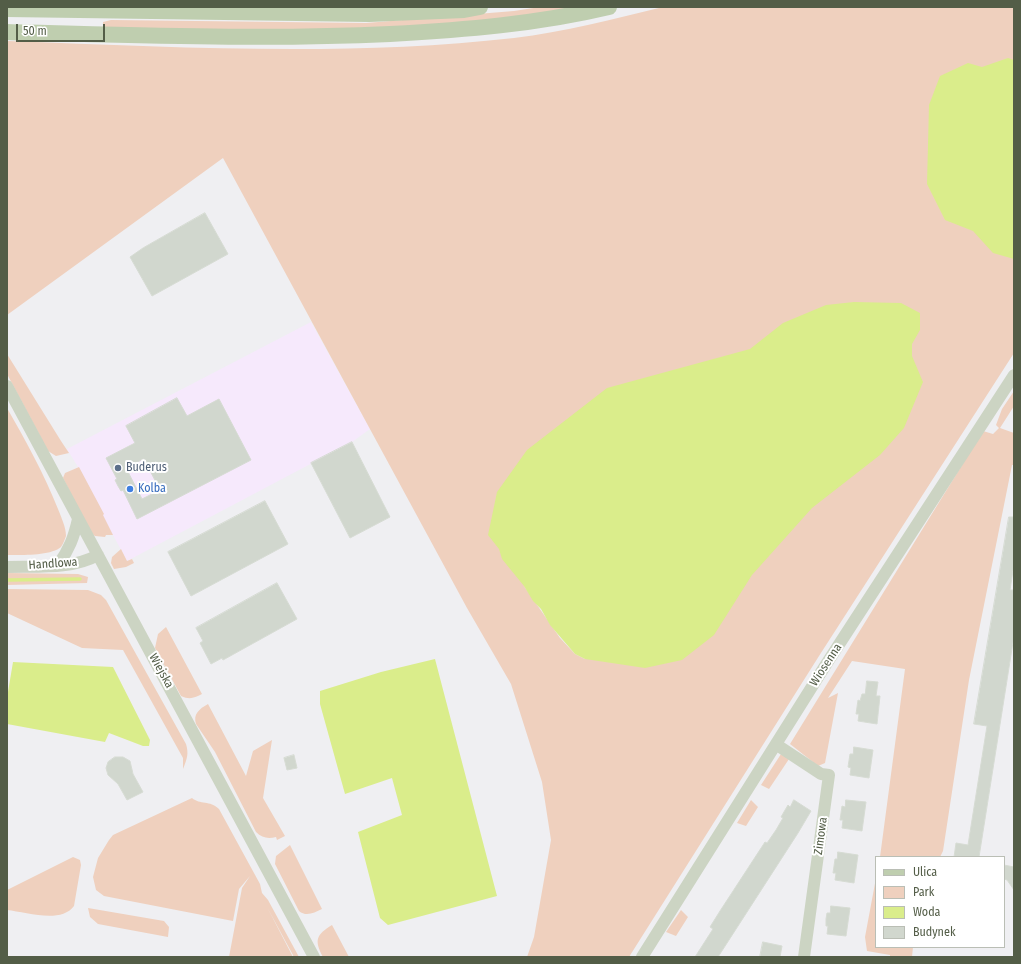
<!DOCTYPE html>
<html>
<head>
<meta charset="utf-8">
<style>
	body { margin:0 }
	#map { position:relative; width:1021px; height:964px; overflow:hidden; background:#efeff2; font-family:"Fira Sans Condensed",sans-serif }
	canvas { display:block }
	.frame { position:absolute; inset:0; border:8px solid #535d47; pointer-events:none }
	.legend { position:absolute; left:875px; top:856px; width:130px; height:92px; box-sizing:border-box; background:#fff; border:1px solid #babeb5; margin:0; padding:5px 7px; list-style:none; font-size:12px; color:#535d47 }
	.legend li { display:flex; align-items:center; gap:8px; height:20px }
	.legend b { width:20px; border:1px solid #babeb5 }
	.scale { position:absolute; left:16px; top:24px; width:89px; height:18px; box-sizing:border-box; border:2px solid #535d47; border-top:0; padding-left:5px; font-size:12px; line-height:14px; white-space:nowrap; color:#535d47; -webkit-text-stroke:3px #fff; paint-order:stroke }
</style>
</head>
<body>
<div id="map">
<canvas width="1021" height="964"></canvas>
<div class="frame"></div>
<ul class="legend">
<li><b style="height:5px;background:#bfceaf"></b>Ulica</li>
<li><b style="height:11px;background:#efd0be"></b>Park</li>
<li><b style="height:11px;background:#daed8b"></b>Woda</li>
<li><b style="height:11px;background:#d1d7ce"></b>Budynek</li>
</ul>
<div class="scale">50 m</div>
</div>
<script>
const ctx = document.querySelector('canvas').getContext('2d');
ctx.lineJoin = 'round';
function fill(path, color) {
  ctx.fillStyle = color;
  ctx.fill(path, 'evenodd');
}
function stroke(path, color, width, dash) {
  ctx.strokeStyle = color;
  ctx.lineWidth = width;
  ctx.lineCap = dash ? 'butt' : 'round';
  ctx.setLineDash(dash || []);
  ctx.stroke(path);
}
function write(font, color, halo, rows, align = 'center') {
  ctx.font = font + ' "Fira Sans Condensed",sans-serif';
  ctx.lineWidth = 4;
  ctx.setLineDash([]);
  ctx.textBaseline = 'middle';
  ctx.strokeStyle = halo;
  ctx.fillStyle = color;
  for (const [text, x, y, turn = 0] of rows) {
    ctx.save();
    ctx.translate(x, y);
    ctx.rotate((+turn || 0) * Math.PI / 180);
    ctx.textAlign = isNaN(turn) ? turn : align;
    if (halo) ctx.strokeText(text, 0, 0);
    ctx.fillText(text, 0, 0);
    ctx.restore();
  }
}
fill(new Path2D(`
	M311,322l59,107 -18,13 -225,119 -14,-26h-15l-33,-61 13,-7 -11,-18z`), '#f6e9fc');
fill(new Path2D(`
	M540,7h44l-70,12 -183,12 -228,-3v-6l8,-2 255,3 148,-12z
	M663,7h351v346l-195,303 -190,301h-102l7,-20 17,-97 -9,-58 -31,-98 -44,-76 -244,-450 -216,157v-274c168,6 339,16 507,-3 50,-6 100,-19 149,-31zM524,586l71,73h-10l-10,-5 -15,-16z
	M7,354l54,87 8,12 -13,3 -8,-5 -41,-77z
	M1014,391v15l-14,22 14,5v32h-2l-43,215 -26,171 -3,6h-60l25,-188 -53,-8 -24,37 10,-5 -13,70 -7,3 -28,-22 193,-313 10,3 6,-6 -3,-3 6,-16z
	M7,408c19,33 37,66 51,101 3,8 8,18 8,27 -1,3 -3,8 -5,11 -10,9 -41,8 -54,8z
	M79,467l25,47 -1,1 10,20h-7l-1,2 -10,-1 -4,-3 -28,-55 2,-5z
	M121,549l6,12 5,-2 2,4 -8,4 -12,2 -3,-6 1,-6z
	M7,573l71,1 10,3 -1,6 -80,2z
	M7,589l81,1 13,5 5,5 80,144c3,10 1,15 -3,25v-11l-60,-108 -41,-2 -75,-35z
	M166,627l36,67c-8,4 -12,6 -21,2l-26,-48 3,-14z
	M208,704l38,72 7,-25 19,-11 -9,58 22,38 -8,4 -1,-3c-8,2 -14,1 -20,-5l-41,-80 -19,-28c-3,-10 3,-15 12,-20z
	M781,754l8,5 -20,30 -8,-4z
	M192,798c8,7 18,2 27,11l41,75 2,9 6,7 31,57h-5l-27,-50 26,50h-64l13,-69 8,-12 -11,13 -6,32 -129,-25 -8,-6 -3,-13 5,-19 11,-18 4,-5z
	M751,800l7,7 -12,19 -9,-3z
	M290,845l32,64c-8,4 -16,8 -23,2l-24,-47 1,-8z
	M73,857l7,3 1,5 -7,41c-13,18 -48,6 -67,4v-20z
	M876,878v69h37l-1,10h-22v-2l-23,-4 -2,-14z
	M88,908l76,13 5,6 -1,10 -70,-13 -8,-7z
	M681,910l7,7 -12,19 -10,-4z
	M332,925l17,32h-26c-9,-17 -7,-22 9,-32z`), '#efd0be');
fill(new Path2D(`
	M1008,58l6,2v199l-21,-6 -20,-22 -28,-11 -18,-36 2,-79 11,-29 28,-13 14,4z
	M854,302l47,1 19,10v17l-8,14v12l11,26 -19,46 -24,27 -68,53 -60,67 -38,60 -32,25 -37,8 -60,-9 -10,-5 -25,-29 -9,-16 -8,-8 -9,-15 -22,-27 -3,-10 -11,-14 9,-43 30,-42 80,-62 143,-39 33,-26 43,-18z
	M435,659l62,237 -109,29 -8,-7 -22,-86 44,-17 -10,-37 -47,16 -25,-90v-13l61,-19z
	M13,662l100,5 37,73 -1,6h-6l-34,-13 -4,9 -98,-18v-26z`), '#daed8b');
stroke(new Path2D(`
	M7,580l73,-1`), '#daed8b', 3.5);
const building = new Path2D(`
	M205,213l23,41 -76,42 -22,-39 13,-9z
	M177,398l10,18 32,-17 32,61 -114,59 -14,-29 -2,1 -3,-5 -3,-6 2,-1 -11,-21 29,-15 -9,-17zM144,459l16,31 -18,9 -16,-31z
	M352,442l38,75 -40,21 -39,-75z
	M265,501l23,43 -97,52 -23,-44z
	M1009,517h5v47l-4,26h4v46l-35,221h-25l2,-14 12,2 19,-119 -13,-2z
	M277,583l20,36 -74,41 -1,-2 -11,6 -11,-21 3,-2 -7,-13z
	M867,681l11,1 -2,14h4l-3,28 -19,-3 1,-7h-3l2,-14 2,1 2,-7h3z
	M854,747l19,3 -4,28 -19,-3 1,-7 -3,-1 2,-13h3z
	M294,755l3,13 -10,2 -3,-12z
	M115,757h8l7,4 3,13 10,18 -16,8 -9,-16 -10,-9 -2,-7 2,-6z
	M794,800l17,11 -13,22 -80,124h-23l18,-28 -3,-2 10,-16 45,-69 2,1 9,-13 7,-12 -2,-1 7,-12 2,2z
	M846,800l20,2 -4,29 -20,-3 1,-8h-3l2,-14 3,1z
	M838,852l20,3 -4,28 -19,-3 1,-7h-3l2,-14h2z
	M1004,865l10,2v23l-7,-10 -3,-1z
	M831,906l19,2 -4,28 -19,-2 1,-8h-2v-7l1,-6h3z
	M763,942l19,4 -2,11h-20z`);
fill(building, '#d1d7ce');
stroke(building, '#d6dbd3', 1);
stroke(new Path2D(`
	M7,386l307,571
	M58,565c11,-15 16,-28 20,-46
	M7,567c29,-1 64,3 91,-12
	M777,745l44,29 8,1 -25,182
	M642,957l183,-291 189,-291`), '#ccd4c3', 12);
stroke(new Path2D(`
	M7,9l362,5 95,-4 16,-3
	M7,32c128,3 255,8 383,2 73,-4 148,-10 219,-27`), '#bfceaf', 16);
for (const [x, y, r, color] of [
	[118,468,4,"#5c6f8a"],
	[130,489,4,"#3f7fe0"]
]) {
  const dot = new Path2D();
  dot.arc(x, y, r, 0, 2 * Math.PI);
  ctx.fillStyle = color;
  ctx.fill(dot);
  stroke(dot, '#fff', 1.5);
}
write('12px', '#4e5e75', '#fff', [
	["Buderus",126,468]
], 'left');
write('12px', '#366cbe', '#fff', [
	["Kolba",138,489]
], 'left');
write('12px', '#535d47', '#fff', [
	["Handlowa",53,564,-4],
	["Wiosenna",826,665,-57],
	["Wiejska",161,671,61],
	["Zimowa",821,836,-82]
]);
</script>
</body>
</html>
